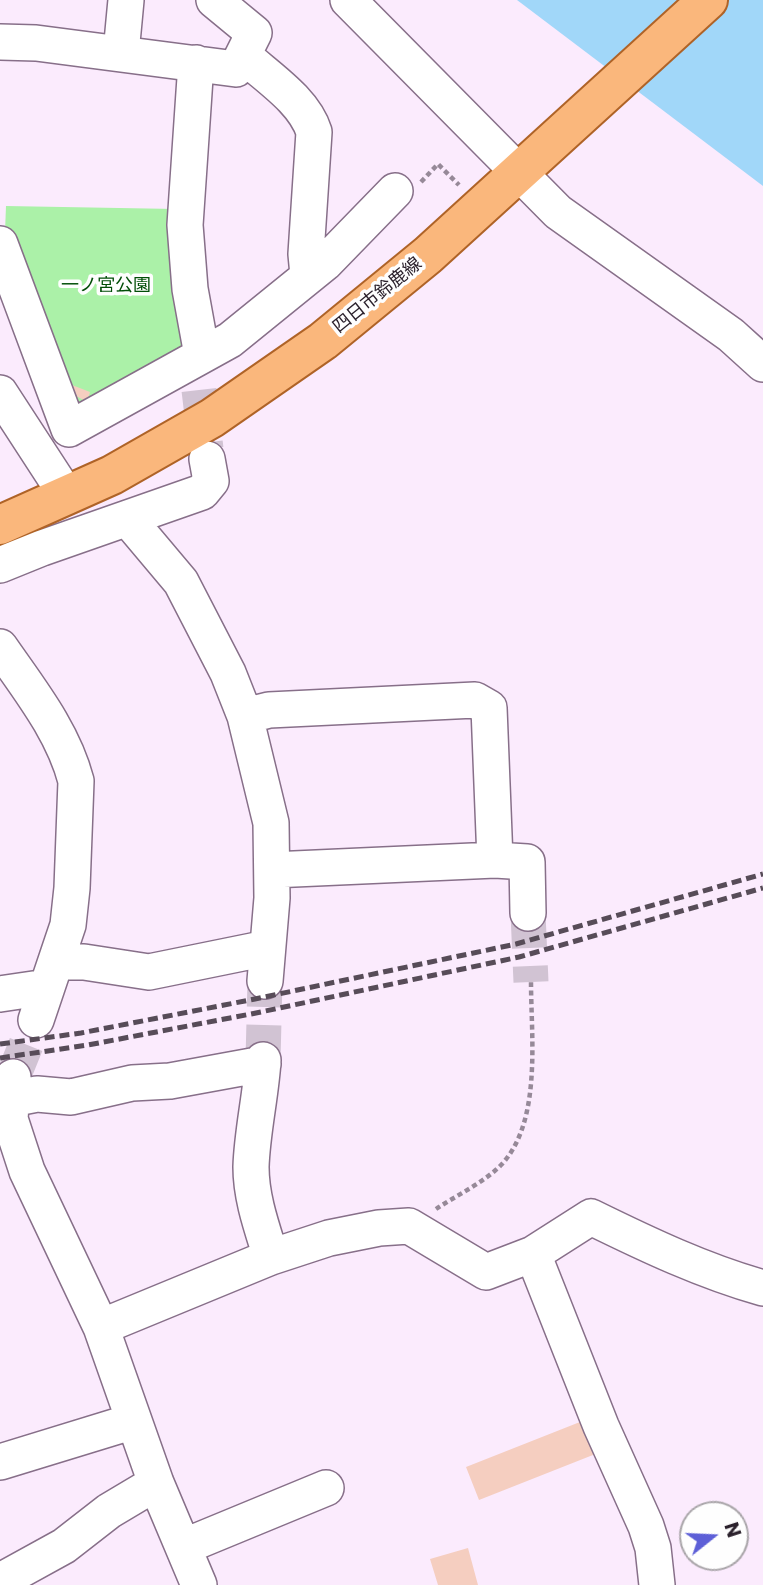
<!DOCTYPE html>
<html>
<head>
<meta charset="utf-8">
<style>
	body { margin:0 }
	#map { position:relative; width:763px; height:1585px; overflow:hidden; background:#fbebfd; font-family:Poppins,sans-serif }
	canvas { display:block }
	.north { position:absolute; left:679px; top:1501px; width:70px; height:70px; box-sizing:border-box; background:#fefefe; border:2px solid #aaa6aa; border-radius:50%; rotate:72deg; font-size:19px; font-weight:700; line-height:28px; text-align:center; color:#2b212c }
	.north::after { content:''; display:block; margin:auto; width:24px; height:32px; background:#5d5fd7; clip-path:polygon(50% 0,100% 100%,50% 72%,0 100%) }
</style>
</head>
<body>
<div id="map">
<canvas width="763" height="1585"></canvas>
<div class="north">N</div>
</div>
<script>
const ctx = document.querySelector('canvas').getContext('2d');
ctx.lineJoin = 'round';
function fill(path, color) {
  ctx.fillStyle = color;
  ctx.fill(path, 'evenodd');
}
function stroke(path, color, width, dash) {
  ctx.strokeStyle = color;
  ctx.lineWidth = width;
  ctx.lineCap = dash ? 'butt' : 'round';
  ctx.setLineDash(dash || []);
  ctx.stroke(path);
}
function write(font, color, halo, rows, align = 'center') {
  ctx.font = font + ' Poppins,"Noto Sans JP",sans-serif';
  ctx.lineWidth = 7;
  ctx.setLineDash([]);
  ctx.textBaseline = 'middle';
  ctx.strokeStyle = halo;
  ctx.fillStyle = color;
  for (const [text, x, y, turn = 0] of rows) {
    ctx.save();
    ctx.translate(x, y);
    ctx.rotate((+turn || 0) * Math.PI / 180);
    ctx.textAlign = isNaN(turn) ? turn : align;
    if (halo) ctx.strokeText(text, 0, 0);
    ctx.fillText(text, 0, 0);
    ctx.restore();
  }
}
fill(new Path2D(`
	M6,206l170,3 15,140 -104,64 -18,-7 -64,-174z`), '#abf1a8');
fill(new Path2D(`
	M517,0h246v186z`), '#a1d7f9');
fill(new Path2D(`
	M72,385l18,7 -3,10 -18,-10z
	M585,1420l13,33 -119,47 -13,-33z
	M468,1548l10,37h-40l-8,-26z`), '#f5cec0');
stroke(new Path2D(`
	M199,390l7,59
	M528,913l3,69
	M263,1060l2,-79
	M13,1077l23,-57`), '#d1c3d3', 35, [35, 18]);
const minor = new Path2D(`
	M214,0l40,33 -11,22
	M348,0l210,212 173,123 32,29
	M0,42l36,1 200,26 7,-14c24,22 61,45 71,77l-8,122 2,21
	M121,53l5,-53
	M196,63l-11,162 5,64 12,66
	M0,244l69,185 161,-89 95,-77 70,-72
	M0,393l67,103
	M128,519l53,63 47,91 17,43 26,107 1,75 -7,83
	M0,565l42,-17 160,-56 9,-11 -4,-22
	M0,647c29,42 63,84 76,134l-4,107 -4,37 -32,95
	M245,716l24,-6 206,-10 14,8 6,152 32,2 1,51
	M272,870l223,-10
	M57,962h27l65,10 118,-24
	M0,994l47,-7
	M263,1060c-2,35 -11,72 -12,107 0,31 11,61 20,90
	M13,1077l-3,42 17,52 74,156 55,156 43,102
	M11,1099l26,-5 34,3 61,-14 38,-2 93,-17
	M533,1254l68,172 45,100 7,22 4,37
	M101,1327l170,-70 58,-19 50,-10 30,-2 77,46 47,-18 58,-37c57,28 112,54 172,71
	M0,1462l134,-41
	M183,1547l143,-59
	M0,1584l4,-5 60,-33 45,-35 47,-28`);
const major = new Path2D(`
	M0,525l112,-50 100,-57 111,-77 105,-86 280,-255`);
stroke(minor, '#876f89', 38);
stroke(major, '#af6327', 42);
stroke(new Path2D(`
	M421,182l17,-18 21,21
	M436,1209c21,-14 49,-27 66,-45 40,-44 29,-127 29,-182`), '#968998', 4.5, [5, 3.5]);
stroke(minor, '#fff', 35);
stroke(major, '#fab77c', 38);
stroke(new Path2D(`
	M0,1044l81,-11 174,-34 261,-55 247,-70
	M0,1058l88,-13 168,-32 263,-56 244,-69`), '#574c58', 5, [10, 5]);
write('18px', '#014e07', '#fefefe', [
	["一ノ宮公園",106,286]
]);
write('18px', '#2b212c', '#fefefe', [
	["四日市鈴鹿線",378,296,-39]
]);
</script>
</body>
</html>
